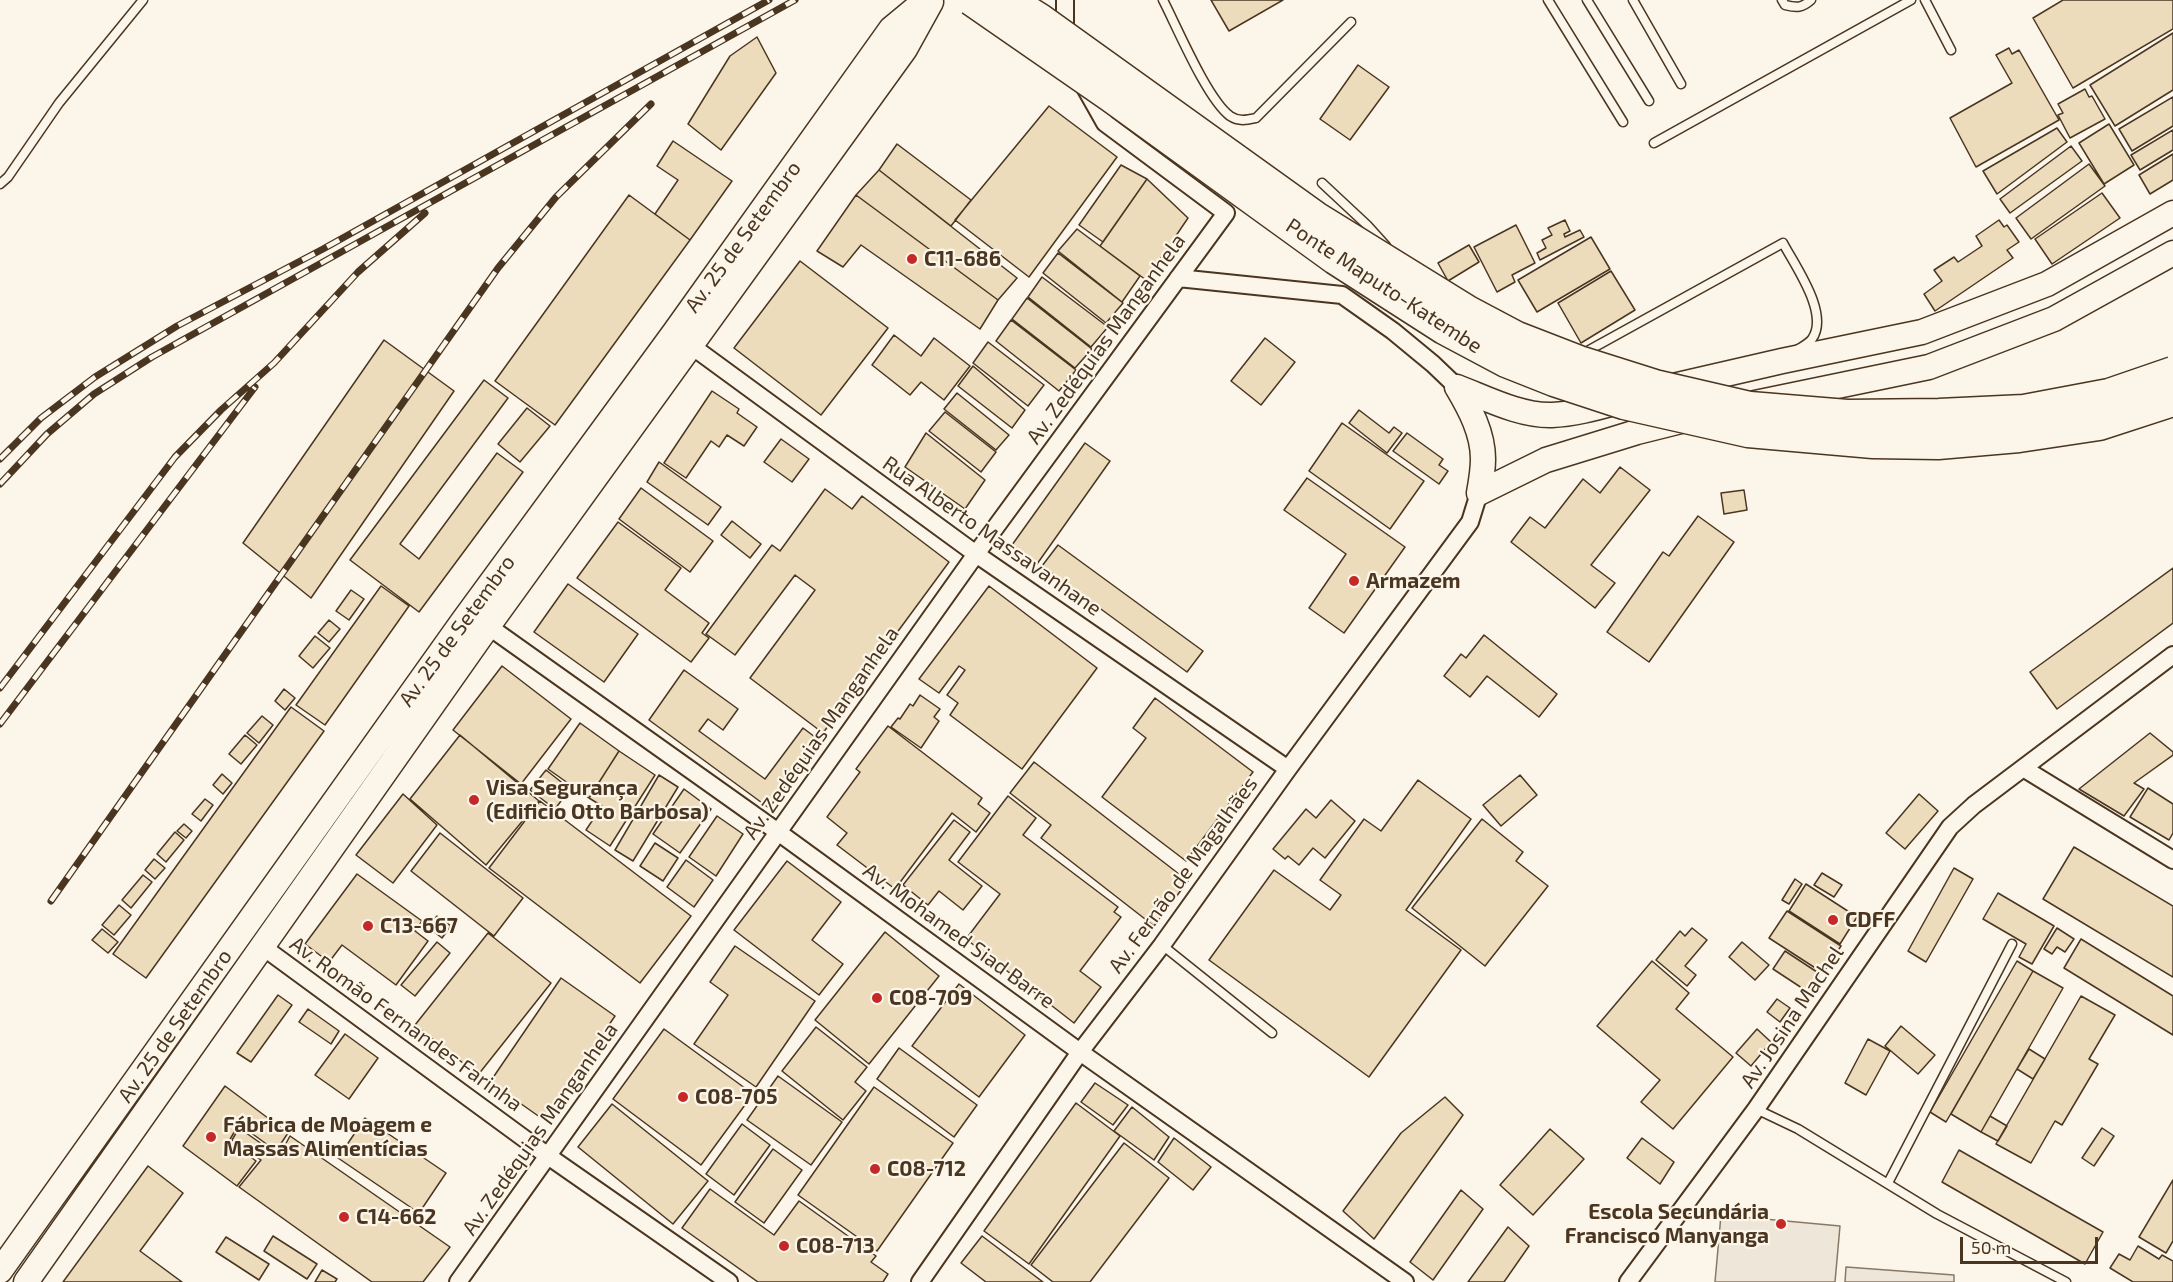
<!DOCTYPE html>
<html>
<head>
<meta charset="utf-8">
<style>
	body { margin:0 }
	#map { position:relative; width:2173px; height:1282px; overflow:hidden; background:#fbf6e9; font-family:"Exo 2",sans-serif }
	canvas { display:block }
	.scale { position:absolute; left:1960px; top:1237px; width:138px; height:27px; box-sizing:border-box; border:3px solid #4a3520; border-top:0; padding-left:8px; font-size:18px; line-height:21px; white-space:nowrap; color:#4a3520; -webkit-text-stroke:4px #fbf6e9; paint-order:stroke }
</style>
</head>
<body>
<div id="map">
<canvas width="2173" height="1282"></canvas>
<div class="scale">50 m</div>
</div>
<script>
const ctx = document.querySelector('canvas').getContext('2d');
ctx.lineJoin = 'round';
function fill(path, color) {
  ctx.fillStyle = color;
  ctx.fill(path, 'evenodd');
}
function stroke(path, color, width, dash) {
  ctx.strokeStyle = color;
  ctx.lineWidth = width;
  ctx.lineCap = dash ? 'butt' : 'round';
  ctx.setLineDash(dash || []);
  ctx.stroke(path);
}
function write(font, color, halo, rows, align = 'center') {
  ctx.font = font + ' "Exo 2",sans-serif';
  ctx.lineWidth = 4.5;
  ctx.setLineDash([]);
  ctx.textBaseline = 'middle';
  ctx.strokeStyle = halo;
  ctx.fillStyle = color;
  for (const [text, x, y, turn = 0] of rows) {
    ctx.save();
    ctx.translate(x, y);
    ctx.rotate((+turn || 0) * Math.PI / 180);
    ctx.textAlign = isNaN(turn) ? turn : align;
    if (halo) ctx.strokeText(text, 0, 0);
    ctx.fillText(text, 0, 0);
    ctx.restore();
  }
}
const green = new Path2D(`
	M1721,1215l119,11 -5,56h-120z
	M1846,1267l108,8v7h-109z`);
fill(green, '#ede6d9');
stroke(green, '#887966', 1.5);
const building = new Path2D(`
	M1211,0h72l-54,31z
	M2063,0h110v29l-100,59 -40,-70z
	M2173,33v57l-58,36 -25,-41z
	M757,37l19,36 -55,77 -33,-26 42,-68z
	M2009,48l3,6 7,-4 40,70 -83,47 -26,-49 62,-35 -16,-28z
	M1358,65l31,22 -39,53 -30,-21z
	M2085,89l4,8 3,-1 13,23 -35,19 -12,-23 5,-2 -5,-9z
	M2173,97v29l-41,25 -13,-22z
	M1049,106l68,51 -88,120 -74,-57z
	M2109,124l25,41 -30,19 -25,-41z
	M2057,128l10,14 -70,52 -14,-23z
	M2173,130v20l-33,20 -9,-15z
	M673,141l59,40 -42,59 -35,-26 23,-34 -21,-14z
	M897,144l74,56 -20,26 -72,-56z
	M2071,146l11,15 -72,52 -10,-14z
	M2173,154v26l-23,14 -11,-19z
	M2089,164l16,22 -74,53 -15,-21z
	M1121,165l26,14 -44,63 -24,-17z
	M879,170l138,108 -19,22 -142,-105z
	M1147,179l41,39 -42,62 -46,-34z
	M2102,193l18,25 -68,46 -17,-25z
	M629,195l61,45 -135,185 -60,-44z
	M856,195l142,105 -18,29 -119,-84 -18,22 -26,-16z
	M1565,220l5,11 -6,3 1,3 15,-7 4,7 -44,23 -3,-7 9,-5 -4,-8 10,-5 -4,-7z
	M1999,220l5,7 3,-2 12,17 -12,8 6,8 -78,53 -11,-17 18,-13 -8,-11 20,-13 4,5 24,-16 -6,-10z
	M1516,225l19,38 -23,12 3,7 -18,10 -23,-45z
	M1077,229l63,47 -18,26 -64,-51z
	M1591,237l19,32 -73,43 -19,-32z
	M1469,245l10,17 -31,19 -10,-18z
	M1058,253l65,50 -17,20 -63,-50z
	M800,261l88,67 -67,87 -87,-67z
	M1611,271l24,39 -54,33 -23,-40z
	M1042,277l66,50 -17,20 -63,-50z
	M1027,298l65,51 -17,19 -63,-49z
	M1011,320l65,50 -17,21 -63,-50z
	M894,335l27,21 13,-18 36,28 -26,34 -23,-18 -11,13 -38,-30z
	M1265,338l30,24 -34,43 -30,-24z
	M384,340l70,51 -143,207 -68,-55z
	M988,342l56,43 -16,21 -55,-43z
	M973,366l52,44 -13,18 -54,-42z
	M484,380l24,18 -108,146 19,15 78,-106 26,19 -104,140 -69,-52z
	M712,391l27,18 -2,4 20,14 -13,19 -17,-11 -8,12 -8,-6 -25,37 -22,-15z
	M957,393l52,42 -13,15 -52,-41z
	M527,408l23,18 -30,36 -22,-18z
	M1359,410l30,23 5,-6 8,6 -15,20 -38,-30z
	M945,412l51,40 -15,20 -52,-41z
	M1342,423l82,58 -34,48 -81,-58z
	M926,433l59,47 -20,29 -60,-42z
	M1407,433l36,26 -4,6 9,6 -9,13 -46,-33z
	M781,439l28,20 -17,23 -28,-20z
	M1085,443l25,18 -73,103 -25,-19z
	M659,462l62,45 -13,18 -61,-43z
	M1620,467l30,23 -59,75 24,18 -20,25 -84,-66 19,-25 15,11 38,-49 17,14z
	M1307,478l98,69 -61,86 -35,-25 37,-54 -62,-44z
	M641,488l72,53 -23,31 -71,-53z
	M825,489l27,20 10,-13 87,66 -126,171 -73,-55 65,-88 -20,-15 -60,80 -29,-21 66,-89 8,6z
	M1744,490l3,20 -23,4 -3,-21z
	M1698,516l36,26 -85,120 -42,-30 56,-80 6,4z
	M732,521l29,23 -11,14 -29,-23z
	M618,522l63,46 -16,22 44,33 -7,10 7,5 -18,24 -114,-84z
	M1058,545l145,106 -16,21 -145,-106z
	M2173,568v55l-116,86 -27,-37z
	M568,584l70,50 -34,48 -70,-50z
	M381,586l28,20 -84,119 -29,-20z
	M989,586l108,82 -75,101 -72,-54 8,-12 -11,-8 18,-25 -6,-4 -20,27 -20,-14z
	M351,590l13,9 -15,21 -13,-9z
	M329,620l11,9 -11,13 -11,-9z
	M1484,635l73,59 -18,23 -52,-41 -17,21 -26,-21 17,-22 5,4z
	M315,636l15,12 -17,20 -14,-12z
	M502,666l69,53 -50,65 -68,-54z
	M684,670l54,39 -15,21 -15,-11 -9,12 66,48 38,-51 16,12 -50,68 -120,-88z
	M284,689l11,9 -10,12 -10,-9z
	M920,695l20,14 -6,8 5,4 -18,27 -30,-21 7,-9 2,1 10,-15 3,2z
	M1155,698l98,74 -67,89 -84,-64 44,-59 -13,-10z
	M291,707l33,24 -178,247 -33,-24z
	M262,716l11,9 -14,18 -12,-10z
	M580,723l39,28 -30,47 -41,-29z
	M888,726l94,72 -4,6 12,9 -14,19 -24,-19 -57,76 -58,-44 10,-12 -20,-16 33,-45 -4,-3z
	M2150,733l23,19v3l-39,28 10,6 -20,27 -45,-27z
	M245,735l12,10 -16,19 -12,-10z
	M460,735l79,66 -53,64 -76,-66z
	M619,751l36,24 -45,71 -24,-16 16,-24 -13,-8z
	M1034,762l154,119 -34,45 -113,-88 10,-13 -41,-32z
	M546,770l24,19 -15,20 -25,-19z
	M222,774l10,9 -9,11 -10,-9z
	M659,775l19,12 -45,74 -18,-11z
	M1520,775l17,20 -36,31 -18,-21z
	M1418,780l53,39 -65,91 55,40 -92,127 -160,-117 65,-90 56,40 11,-15 -21,-15 44,-61 17,12z
	M2148,788l25,16v29l-4,7 -39,-23z
	M684,789l27,20 -31,44 -27,-19z
	M403,794l34,31 -44,58 -37,-28z
	M1919,794l19,17 -33,38 -19,-16z
	M1008,796l28,22 -13,17 95,72 -4,5 7,5 -41,54 21,16 -27,36 -108,-84 34,-45 -42,-32z
	M205,799l8,6 -12,16 -9,-7z
	M1331,800l24,21 -30,37 -12,-10 -14,17 -11,-9 -3,3 -12,-10 33,-40 10,9z
	M540,801l151,115 -51,67 -151,-115z
	M717,816l26,18 -27,42 -27,-19z
	M1482,819l41,33 -7,9 32,25 -63,80 -73,-58z
	M954,820l16,12 -21,28 33,26 -19,24 -24,-19 -11,14 -25,-20z
	M184,824l8,7 -6,7 -9,-7z
	M175,832l9,8 -18,22 -9,-8z
	M440,833l83,65 -29,38 -83,-65z
	M655,843l23,15 -15,23 -23,-15z
	M2074,847l99,59v71l-130,-78z
	M154,859l11,9 -10,11 -10,-9z
	M686,860l27,20 -19,27 -27,-20z
	M787,861l54,41 -29,38 31,24 -24,31 -85,-65z
	M1954,868l19,11 -47,83 -18,-11z
	M1822,873l20,12 -8,12 -20,-12z
	M357,874l65,47 -7,10 13,10 -32,44 -54,-40 -13,17 -24,-18z
	M143,875l9,7 -21,26 -9,-8z
	M1795,879l7,5 -13,20 -7,-4z
	M1806,884l51,33 -17,27 -51,-33z
	M1998,893l56,33 -22,38 -13,-7 7,-13 -43,-25z
	M119,905l12,10 -17,20 -12,-10z
	M1787,911l54,35 -18,27 -54,-35z
	M437,916l14,10 -9,12 -14,-11z
	M1692,928l15,12 -22,26 11,9 -9,11 -31,-26 24,-29 5,5z
	M2057,928l17,11 -9,13 -8,-5 -5,7 -8,-5z
	M102,929l16,13 -10,11 -16,-13z
	M885,932l54,44 -70,88 -54,-44z
	M488,933l63,50 -73,92 -63,-50z
	M2081,939l92,57v39l-109,-67z
	M437,942l13,11 -35,43 -14,-11z
	M1742,942l27,23 -14,15 -26,-23z
	M735,946l80,55 -59,86 -62,-43 34,-49 -18,-13z
	M1785,951l35,23 -12,18 -35,-23z
	M1652,961l37,32 -13,16 57,48 -60,72 -32,-27 19,-22 -63,-54z
	M2017,961l16,10 -87,151 -16,-10z
	M2033,971l30,17 -82,144 -30,-18z
	M561,978l54,38 -71,104 -54,-38z
	M959,984l66,51 -46,62 -67,-51z
	M278,995l14,10 -41,57 -14,-9z
	M2081,996l34,19 -26,44 9,5 -36,61 -7,-4 -24,42 -35,-19z
	M1777,999l13,9 -10,14 -13,-10z
	M308,1009l31,22 -8,13 -32,-22z
	M1901,1026l34,29 -17,19 -33,-28z
	M816,1027l51,40 -12,15 11,9 -23,29 -61,-49z
	M664,1029l89,65 -52,71 -88,-66z
	M1757,1029l14,13 -20,24 -15,-13z
	M345,1034l33,24 -29,41 -34,-24z
	M1868,1039l22,12 -24,44 -21,-12z
	M899,1048l78,57 -23,32 -77,-58z
	M2029,1049l16,10 -12,20 -16,-10z
	M778,1076l64,46 -31,43 -64,-45z
	M1095,1083l33,22 -15,20 -32,-23z
	M225,1086l63,47 -12,18 -37,-27 -10,17 27,20 -19,25 -54,-40z
	M874,1087l79,56 -76,108 -79,-56z
	M1445,1097l18,18 -89,124 -31,-28 58,-78z
	M1076,1103l44,33 -91,128 -45,-33z
	M612,1104l96,77 -35,43 -95,-77z
	M1132,1107l37,30 -15,23 -40,-29z
	M1990,1116l17,10 -9,15 -17,-9z
	M365,1118l81,55 -27,40 -81,-55z
	M742,1124l28,21 -36,50 -28,-21z
	M239,1128l40,28 11,-20 160,111 -27,35h-51l-133,-95 22,-27 -29,-20z
	M2102,1128l12,8 -20,30 -12,-8z
	M1550,1129l34,30 -51,56 -33,-30z
	M1174,1138l37,29 -18,23 -35,-28z
	M1642,1138l32,24 -14,22 -33,-26z
	M1124,1143l45,35 -79,104h-37l-22,-17z
	M773,1149l29,21 -38,53 -29,-21z
	M1959,1150l144,82 -18,32 -143,-82z
	M148,1166l35,27 -43,58 42,31h-119z
	M2173,1180v61l-7,12 -27,-16z
	M710,1189l64,46 25,-34 77,55 -5,6 17,12 -5,8h-125l-76,-54z
	M1461,1190l22,19 -50,71 -23,-18z
	M1508,1227l21,19 -25,36h-36z
	M273,1236l44,28 -10,15 -43,-28z
	M982,1236l61,46h-57l-25,-19z
	M226,1237l43,27 -10,16 -43,-28z
	M2138,1246l21,13 3,-4 11,6v21h-40l-23,-14 9,-14 11,6z
	M322,1270l15,9 -2,3h-20z`);
fill(building, '#ecdcbc');
stroke(building, '#4a3520', 1.5);
const lane = new Path2D(`
	M1163,0c14,27 44,99 67,116 9,6 17,4 26,2l95,-96
	M1548,0l75,122
	M1587,0l62,101
	M1633,0l48,84
	M1782,0l3,5c12,3 17,3 26,-5
	M1925,0l26,50
	M1654,143l257,-143
	M1322,183l45,42 19,21
	M0,184l8,-7 51,-74 84,-103
	M1582,354l201,-111c12,23 47,71 29,96 -3,4 -10,8 -15,11
	M1162,945l110,88
	M1756,1109l42,20 139,85 129,68
	M1888,1183l124,-239`);
const street = new Path2D(`
	M1065,0v31l2,10
	M1178,278l164,17 51,36 40,33 24,23
	M682,339l294,215 312,215
	M488,626l290,206 302,220 325,230
	M2023,768l150,92
	M263,947l285,209 181,126
	M458,1282l518,-728 250,-341 -121,-90 -22,-39
	M920,1282l160,-230 82,-107 126,-176 182,-247 9,-29
	M1628,1282l128,-173 194,-282 24,-22 199,-150`);
const secondary = new Path2D(`
	M1457,387c29,11 63,29 95,28 24,-1 47,-8 69,-14
	M1457,387c13,22 26,46 26,72 0,12 -2,23 -4,34
	M1669,387l113,-26 140,-29 125,-48 126,-71
	M1755,403l174,-36 125,-48 119,-66
	M1479,493l67,-33 91,-28 52,-13
	M0,1271l463,-650 211,-288 217,-304 35,-29
	M26,1282l462,-656 417,-577 26,-47`);
stroke(lane, '#4a3520', 11);
stroke(street, '#4a3520', 20);
stroke(secondary, '#4a3520', 27);
stroke(lane, '#fbf6e9', 8);
stroke(street, '#fbf6e9', 16);
stroke(secondary, '#fbf6e9', 24);
const rail = new Path2D(`
	M0,459l41,-41 54,-41 82,-51 146,-77 446,-249
	M0,484l47,-50 47,-40 58,-37 643,-357
	M0,688l175,-231 46,-47 53,-47 84,-91 67,-59
	M0,724l255,-337
	M51,901l447,-633 58,-71 95,-93`);
stroke(rail, '#4a3520', 7);
stroke(rail, '#fbf6e9', 4.5, [14]);
const highwayBridge = new Path2D(`
	M971,0l140,97 224,162 109,70 62,33 48,19 70,23 124,28 125,11 65,1 81,-7 80,-12 74,-24
	M1010,0l30,19 276,198 152,94 49,26 62,24 76,24 95,22 97,8 92,-1 85,-4 85,-16 64,-22`);
stroke(highwayBridge, '#4a3520', 33, []);
stroke(highwayBridge, '#fbf6e9', 30);
for (const [x, y, r, color] of [
	[912,259,6,"#c62828"],
	[1354,581,6,"#c62828"],
	[474,800,6,"#c62828"],
	[1833,920,6,"#c62828"],
	[368,926,6,"#c62828"],
	[877,998,6,"#c62828"],
	[683,1097,6,"#c62828"],
	[211,1137,6,"#c62828"],
	[875,1169,6,"#c62828"],
	[344,1217,6,"#c62828"],
	[1781,1224,6,"#c62828"],
	[784,1246,6,"#c62828"]
]) {
  const dot = new Path2D();
  dot.arc(x, y, r, 0, 2 * Math.PI);
  ctx.fillStyle = color;
  ctx.fill(dot);
  stroke(dot, '#fbf6e9', 2);
}
write('21px', '#4a3520', '#fbf6e9', [
	["Av. 25 de Setembro",743,237,-54],
	["Ponte Maputo-Katembe",1384,286,33],
	["Av. Zedéquias Manganhela",1106,339,-54],
	["Rua Alberto Massavanhane",992,536,35],
	["Av. 25 de Setembro",457,631,-54],
	["Av. Zedéquias Manganhela",821,733,-55],
	["Av. Fernão de Magalhães",1183,875,-54],
	["Av. Mohamed Siad Barre",959,936,36],
	["Av. Josina Machel",1792,1017,-56],
	["Av. Romão Fernandes Farinha",406,1024,36],
	["Av. 25 de Setembro",175,1026,-55],
	["Av. Zedéquias Manganhela",540,1129,-55]
]);
write('bold 21px', '#4a3520', '#fbf6e9', [
	["C11-686",924,259],
	["Armazem",1366,581],
	["Visa Segurança",486,788],
	["(Edificio Otto Barbosa)",486,812],
	["CDFF",1845,920],
	["C13-667",380,926],
	["C08-709",889,998],
	["C08-705",695,1097],
	["Fábrica de Moagem e",223,1125],
	["Massas Alimentícias",223,1149],
	["C08-712",887,1169],
	["Escola Secundária",1769,1212,"right"],
	["Francisco Manyanga",1769,1236,"right"],
	["C14-662",356,1217],
	["C08-713",796,1246]
], 'left');
</script>
</body>
</html>
